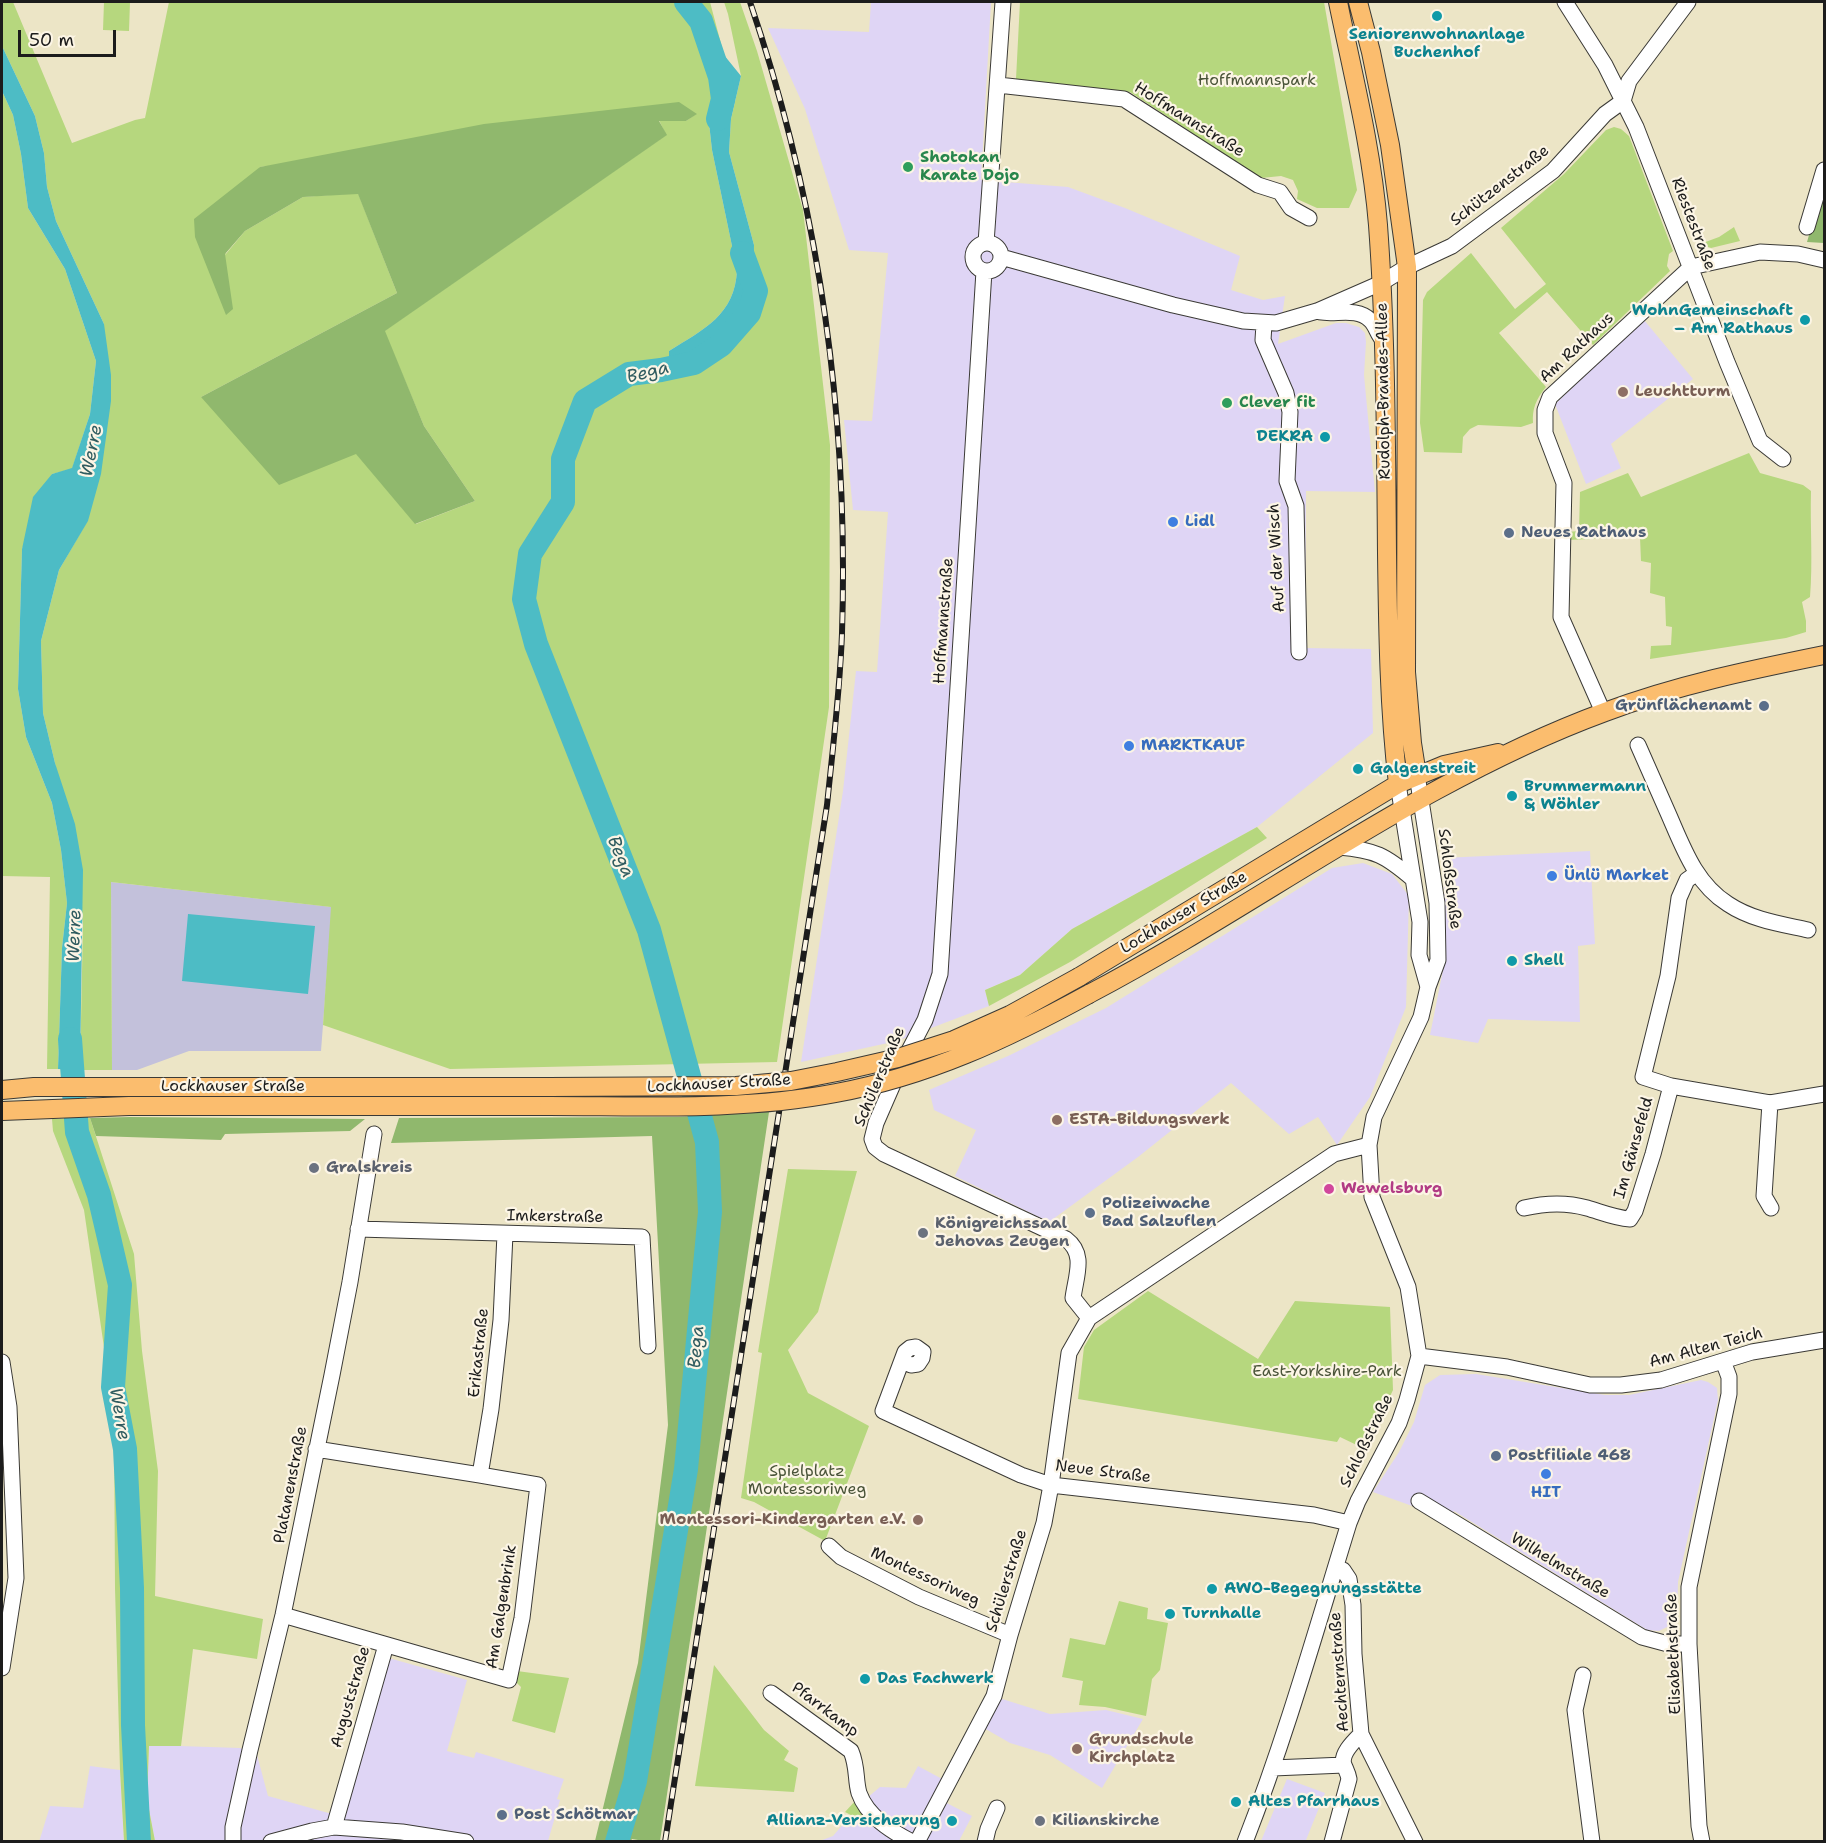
<!DOCTYPE html>
<html>
<head>
<meta charset="utf-8">
<style>
	body { margin:0 }
	#map { position:relative; width:1826px; height:1843px; overflow:hidden; background:#ece5c6; font-family:"Shantell Sans",sans-serif }
	canvas { display:block }
	.frame { position:absolute; inset:0; border:3px solid #1c1c1c; pointer-events:none }
	.scale { position:absolute; left:18px; top:30px; width:98px; height:27px; box-sizing:border-box; border:3px solid #1c1c1c; border-top:0; padding-left:8px; font-size:18px; line-height:21px; white-space:nowrap; color:#1c1c1c; -webkit-text-stroke:4px #fcf5e5; paint-order:stroke }
</style>
</head>
<body>
<div id="map">
<canvas width="1826" height="1843"></canvas>
<div class="frame"></div>
<div class="scale">50 m</div>
</div>
<script>
const ctx = document.querySelector('canvas').getContext('2d');
ctx.lineJoin = 'round';
function fill(path, color) {
  ctx.fillStyle = color;
  ctx.fill(path, 'evenodd');
}
function stroke(path, color, width, dash) {
  ctx.strokeStyle = color;
  ctx.lineWidth = width;
  ctx.lineCap = dash ? 'butt' : 'round';
  ctx.setLineDash(dash || []);
  ctx.stroke(path);
}
function write(font, color, halo, rows, align = 'center') {
  ctx.font = font + ' "Shantell Sans",sans-serif';
  ctx.lineWidth = 4.5;
  ctx.setLineDash([]);
  ctx.textBaseline = 'middle';
  ctx.strokeStyle = halo;
  ctx.fillStyle = color;
  for (const [text, x, y, turn = 0] of rows) {
    ctx.save();
    ctx.translate(x, y);
    ctx.rotate((+turn || 0) * Math.PI / 180);
    ctx.textAlign = isNaN(turn) ? turn : align;
    if (halo) ctx.strokeText(text, 0, 0);
    ctx.fillText(text, 0, 0);
    ctx.restore();
  }
}
fill(new Path2D(`
	M871,2h120l-10,178 87,7 57,21 115,48 -9,34 32,10 22,-4 -7,48 58,-21h10l13,4 6,6 1,9 -2,33 11,117 -69,-1 -1,157 66,1 2,84 -116,94 -185,102 -52,46 -35,15 4,16 -92,35 -96,21 42,-271 13,-120 21,1 11,-160 -35,-2 -9,-90 28,1 16,-168 -39,-3 -44,-141 -37,-81 101,4z
	M1644,320l49,59 -82,65 10,24 -35,16 -31,-80z
	M1590,851l5,93 -17,2 2,76 -92,-3 -10,24 -48,-8 16,-80 -3,-97z
	M1363,863l29,11 17,22 -3,111 -36,90 -33,48 -19,-28 -29,17 -58,-51 -93,74 -89,65 -94,-46 21,-46 -42,-20 -5,-20 79,-34 98,-48 226,-140z
	M1476,1374l129,21h24l72,-15 7,2 9,6 1,12 -40,182 -1,32 -6,11 -12,6 -12,-1 -193,-119 -9,14 -30,-18 -42,-15 26,-40 15,-30 11,-37 15,-10z
	M378,1655l89,25 -20,71 27,7 2,-6 88,27 -7,20 3,1 -12,41h-393l-8,-42 2,-54 91,3 17,7 11,41 64,18z
	M999,1698l51,16 56,-4 37,9 -41,69 -52,-33 -40,-12 -26,-15z
	M90,1766l30,4 4,71 -85,1 11,-36 33,2z
	M918,1766l26,14 -9,17 37,19 -13,25 -142,1 16,-6 28,-33 19,-16 26,1z
	M1287,1779l38,14 -19,47 3,1h-48z`), '#dfd5f5');
fill(new Path2D(`
	M111,882l221,25 -11,144h-132l-52,19h-25z`), '#c3c1db');
fill(new Path2D(`
	M2,2h11l59,141 63,-23 10,-2 24,-116h541l14,53v22l-15,46 3,27 25,120c-2,45 -33,59 -68,81v13l50,-25 35,-94 -25,-93 2,-33 10,-43 -13,-62 -4,-12h16l17,49 46,159 27,235 -1,262 -52,355 -327,7 -127,-44 8,-118 -220,-25 1,188h-32l3,-147 -28,-160 -12,-50 -2,-72 18,-71 29,-50 16,-196 -48,-103 -9,-34 -3,-34 -9,-37 -33,-70zM696,114l-10,7 -27,-1 7,15 -282,196 40,95 51,75 -59,23 -59,-70 -156,-57 196,-104 -39,-100 -55,4 -58,34 -20,24 35,-88z
	M104,2h26l-1,29 -26,-1z
	M1020,2h304l33,188 -8,18h-32l-20,-9 1,-8 -5,-11 -12,-4 -20,2 -131,-86 -114,-13z
	M2,91l11,24 8,39 7,54 37,61 31,92 -6,53 -18,55 -20,5 -30,75 -4,140 8,48 26,66 9,47 6,53 -5,45 -4,121h-11l3,-192 -48,-1z
	M1614,127l7,2 8,7 44,115 -4,3 -2,12 3,5 -77,74 -46,-53 -48,41 47,54c-10,12 -14,22 -13,36l-12,4 -43,-2 -8,4 -7,8 -1,16 -38,-1 -4,-29 3,-123 4,-8 44,-39 44,56 31,-25 -45,-56 63,-54 42,-44z
	M1734,227l6,14 -29,7 -11,-4 19,-7z
	M1749,453l11,20 43,12 8,6c-1,35 2,71 -1,106l-8,5 4,19v11l-20,6 -136,21 1,-13 20,-1 1,-18 -6,-1 -1,-29 -15,-4 1,-30 -10,-2 -1,-24 -73,3v-8l12,-1 1,-39 48,-19 13,24z
	M1257,827l10,11 -197,124 -81,44 -4,-16 35,-15 52,-46z
	M90,1118l44,136 8,97 16,120 -3,125 108,23 -6,40 -64,-10 -12,97h-32l-2,53 8,42h-31l-4,-71 -5,-182 -1,-172 -30,-206 -31,-79 -1,-12z
	M788,1169l69,2 -39,141 -30,38 20,43 61,33 -44,115 -71,-39 -13,-4 21,-145 -4,-1z
	M1148,1291l110,68 37,-58 95,6 3,83 -28,59 -25,-12 -3,5 -259,-43 6,-52 10,-17z
	M1119,1601l29,7 -1,11 21,4 -8,47 -8,9 -6,37 -41,-9 -26,-2 4,-24 -21,-4 8,-39 35,7z
	M714,1665l50,65 25,21 -5,9 14,8 -4,24 -99,-6z
	M517,1671l52,7 -14,55 -43,-12 9,-34 -7,-7z
	M856,1800l30,33 -41,-21z`), '#b6d77e');
fill(new Path2D(`
	M679,102l18,12 -11,7h-27l8,14 -282,196 39,95 51,75 -60,23 -59,-70 -77,31 -78,-88 196,-104 -39,-99 -55,3 -58,34 -20,23 8,55 -7,6 -31,-78 -1,-18 66,-52 224,-43z
	M1824,183v60l-17,-1z
	M769,1112l-109,729h-16l-12,-2 -1,2h-36l43,-178 30,-238 -16,-289 -261,7 8,-25 279,-1z
	M130,1117l235,2 -15,12 -125,3 -4,6 -125,-4 -6,-18z`), '#90b86d');
fill(new Path2D(`
	M2,46l33,70 9,37 3,34 9,34 48,103 7,51v26l-10,73 -13,47 -29,49 -18,71 2,72 12,50 20,61 8,46 -3,200 -22,-1 4,-121 5,-45 -6,-53 -9,-47 -26,-66 -8,-48 4,-140 11,-52 19,-23 20,-6 18,-54 6,-53 -31,-92 -37,-61 -7,-54 -8,-39 -11,-24z
	M724,55l17,21 -10,43 -2,33 25,93 -1,39 -11,25 -23,30 -50,26v-14c35,-22 66,-36 68,-81l-25,-120 -3,-27 15,-45z
	M188,914l127,12 -7,68 -126,-13z`), '#4dbcc5');
stroke(new Path2D(`
	M686,2l15,19 19,56 3,22 -5,20
	M70,1039l7,93 22,63 21,90 -7,102 12,62 7,139 1,137 6,117
	M617,1842l18,-61 51,-312 24,-257 -3,-70 -58,-212 -113,-286 -12,-45 6,-45 33,-52v-43l22,-58 44,-27 32,-4 33,-7 27,-18 28,-32 7,-22 -14,-38`), '#4dbcc5', 24);
const minor = new Path2D(`
	M1565,2l40,63 31,62 91,235 33,79 23,18
	M998,85l126,14 134,86 22,7 11,16 18,10
	M1807,227l17,-57
	M986,243l17,-241
	M973 257a14 14 0 1 1 28 0a14 14 0 1 1-28 0Z
	M1001,257l172,48 70,16 33,2 41,-12 64,-28 26,-16 45,-21 101,-75 52,-57 18,-13 6,-20 59,-79
	M984,271l-44,703 -15,46 -25,48 -24,55 -4,16 3,8 9,7 182,85c20,15 10,36 7,59l16,20
	M1320,312c16,3 37,-5 50,8 6,5 7,14 13,20
	M1264,324l-1,16 23,53 4,19 -3,69 9,25 3,146
	M1603,712l-42,-95 3,-134 -19,-50v-23l5,-13 141,-130 69,-15 38,2 26,6
	M1638,745c10,23 20,45 30,68 15,34 27,70 60,91 24,16 53,20 80,26
	M1398,784l22,138 -1,33 9,32
	M1339,847c36,3 46,8 74,32
	M1697,873l-10,7 -8,18 -11,78 -25,101 28,9 99,17 54,-9
	M1770,1103l-6,93 7,12
	M1524,1208c21,-5 42,-6 63,0 14,4 28,10 43,11l5,-8 18,-57 18,-68
	M358,1229l284,8 6,109
	M1419,1356l88,11 83,18h31l40,-5 91,-28 72,-12
	M902,1361l9,4 7,-1 4,-6 1,-6 -7,-5 -6,1 -5,4 -22,59 138,64 30,10 263,30 35,8
	M2,1362l7,45 7,171 -14,90
	M316,1449l164,26 11,-66 10,-89 4,-86
	M1419,1501l223,136 26,7h21
	M829,1546l12,11 78,40 91,38
	M1336,1568l7,2 6,9 4,26 1,49 7,80 54,108
	M283,1615l226,65 13,-62 16,-133 -58,-10
	M1583,1675l-8,35 17,132
	M771,1693l80,58c7,17 4,28 8,42 8,23 32,38 53,49
	M1273,1768l71,-3
	M334,1827l52,-182
	M233,1842v-15l17,-77 33,-135 49,-240 18,-93 24,-148
	M271,1842l41,-11 22,-4 68,5 64,10
	M917,1842l77,-146 16,-61 34,-112 7,-38 18,-132 20,-35 245,-164 35,-9
	M985,1842l3,-13 9,-21
	M1245,1842c41,-105 71,-212 104,-319l9,-22 41,-78 8,-23 12,-44 -11,-69 -36,-90 -3,-52 5,-28 47,-100 7,-30 10,-27 -1,-57 -20,-128
	M1332,1842l17,-63c-1,-6 -3,-9 -5,-14 -4,-11 10,-24 17,-31
	M1702,1842l-3,-16 -10,-182v-57l40,-193v-17l-6,-16`);
const major = new Path2D(`
	M1338,2c15,73 34,148 40,223 8,109 8,219 9,328 1,77 2,155 11,231
	M1358,2l13,50 19,93 17,122 -1,405 6,71 5,32
	M1079,977l319,-193 46,-19 54,-12
	M1089,994c173,-91 331,-214 516,-282 72,-27 145,-42 219,-57
	M2,1090l32,-3h515
	M2,1111l127,-5h420`);
stroke(minor, '#3b3a36', 17);
stroke(major, '#3b3a36', 20);
stroke(minor, '#fff', 15);
stroke(major, '#fbbd6e', 18);
const rail = new Path2D(`
	M665,1842l162,-1037c6,-58 13,-115 15,-172 7,-215 -23,-428 -92,-631`);
stroke(rail, '#1c1c1c', 6);
stroke(rail, '#fcf5e5', 4, [11]);
const majorBridge = new Path2D(`
	M549,1087l187,-1 55,-5 46,-9 61,-14 56,-18 56,-25 69,-38
	M549,1106c95,0 193,5 287,-13 92,-17 171,-54 253,-99`);
stroke(majorBridge, '#3b3a36', 20, []);
stroke(majorBridge, '#fbbd6e', 18);
for (const [x, y, r, color] of [
	[1437,16,6,"#0f9aa8"],
	[908,167,6,"#2e9e5b"],
	[1805,320,6,"#0f9aa8"],
	[1623,392,6,"#8d6e63"],
	[1227,403,6,"#2e9e5b"],
	[1325,437,6,"#0f9aa8"],
	[1173,522,6,"#3f7fe0"],
	[1509,533,6,"#5c6f8a"],
	[1764,706,6,"#5c6f8a"],
	[1129,746,6,"#3f7fe0"],
	[1358,769,6,"#0f9aa8"],
	[1512,796,6,"#0f9aa8"],
	[1552,876,6,"#3f7fe0"],
	[1512,961,6,"#0f9aa8"],
	[1057,1120,6,"#8d6e63"],
	[314,1168,6,"#6b7280"],
	[1329,1189,6,"#d1479c"],
	[1090,1213,6,"#5c6f8a"],
	[923,1233,6,"#6b7280"],
	[1496,1456,6,"#5c6f8a"],
	[1546,1474,6,"#3f7fe0"],
	[918,1520,6,"#8d6e63"],
	[1212,1589,6,"#0f9aa8"],
	[1170,1614,6,"#0f9aa8"],
	[865,1679,6,"#0f9aa8"],
	[1077,1749,6,"#8d6e63"],
	[1236,1802,6,"#0f9aa8"],
	[502,1815,6,"#5c6f8a"],
	[952,1821,6,"#0f9aa8"],
	[1040,1821,6,"#6b7280"]
]) {
  const dot = new Path2D();
  dot.arc(x, y, r, 0, 2 * Math.PI);
  ctx.fillStyle = color;
  ctx.fill(dot);
  stroke(dot, '#fcf5e5', 2);
}
write('bold 16px', '#0d838f', '#fcf5e5', [
	["Seniorenwohnanlage",1437,35,"center"],
	["Buchenhof",1437,53,"center"],
	["WohnGemeinschaft",1793,311,"right"],
	["– Am Rathaus",1793,329,"right"],
	["DEKRA",1313,437,"right"],
	["Galgenstreit",1370,769],
	["Brummermann",1524,787],
	["& Wöhler",1524,805],
	["Shell",1524,961],
	["AWO-Begegnungsstätte",1224,1589],
	["Turnhalle",1182,1614],
	["Das Fachwerk",877,1679],
	["Altes Pfarrhaus",1248,1802],
	["Allianz-Versicherung",940,1821,"right"]
], 'left');
write('16px', '#4a5439', '#fcf5e5', [
	["Hoffmannspark",1257,81],
	["East-Yorkshire-Park",1327,1372],
	["Spielplatz",807,1472],
	["Montessoriweg",807,1490]
]);
write('16px', '#1c1c1c', '#fcf5e5', [
	["Hoffmannstraße",1189,120,32],
	["Schützenstraße",1500,186,-38],
	["Riestestraße",1693,224,69],
	["Am Rathaus",1577,348,-43],
	["Rudolph-Brandes-Allee",1384,391,-91],
	["Auf der Wisch",1277,558,-93],
	["Hoffmannstraße",944,621,-86],
	["Schloßstraße",1449,879,83],
	["Lockhauser Straße",1184,913,-31],
	["Schülerstraße",880,1077,-67],
	["Lockhauser Straße",719,1084,-3],
	["Lockhauser Straße",233,1087],
	["Im Gänsefeld",1634,1148,-74],
	["Imkerstraße",555,1217,1],
	["Am Alten Teich",1706,1348,-15],
	["Erikastraße",479,1353,-84],
	["Schloßstraße",1367,1441,-64],
	["Neue Straße",1103,1472,7],
	["Platanenstraße",291,1485,-79],
	["Wilhelmstraße",1560,1566,31],
	["Montessoriweg",925,1577,25],
	["Schülerstraße",1007,1581,-73],
	["Am Galgenbrink",502,1607,-81],
	["Elisabethstraße",1674,1654,-92],
	["Aechternstraße",1340,1672,-94],
	["Auguststraße",351,1697,-74],
	["Pfarrkamp",825,1710,37]
]);
write('bold 16px', '#27864d', '#fcf5e5', [
	["Shotokan",920,158],
	["Karate Dojo",920,176],
	["Clever fit",1239,403]
], 'left');
write('bold 16px', '#785e54', '#fcf5e5', [
	["Leuchtturm",1635,392],
	["ESTA-Bildungswerk",1069,1120],
	["Montessori-Kindergarten e.V.",906,1520,"right"],
	["Grundschule",1089,1740],
	["Kirchplatz",1089,1758]
], 'left');
write('bold 16px', '#366cbe', '#fcf5e5', [
	["Lidl",1185,522],
	["MARKTKAUF",1141,746],
	["Ünlü Market",1564,876],
	["HIT",1546,1493,"center"]
], 'left');
write('bold 16px', '#4e5e75', '#fcf5e5', [
	["Neues Rathaus",1521,533],
	["Grünflächenamt",1752,706,"right"],
	["Polizeiwache",1102,1204],
	["Bad Salzuflen",1102,1222],
	["Postfiliale 468",1508,1456],
	["Post Schötmar",514,1815]
], 'left');
write('bold 16px', '#5b616d', '#fcf5e5', [
	["Gralskreis",326,1168],
	["Königreichssaal",935,1224],
	["Jehovas Zeugen",935,1242],
	["Kilianskirche",1052,1821]
], 'left');
write('bold 16px', '#b23c85', '#fcf5e5', [
	["Wewelsburg",1341,1189]
], 'left');
write('italic 18px', '#305c60', '#fcf5e5', [
	["Bega",648,373,-14],
	["Werre",92,451,-79],
	["Bega",620,857,68],
	["Werre",75,936,-88],
	["Bega",697,1347,-85],
	["Werre",119,1414,80]
]);
</script>
</body>
</html>
